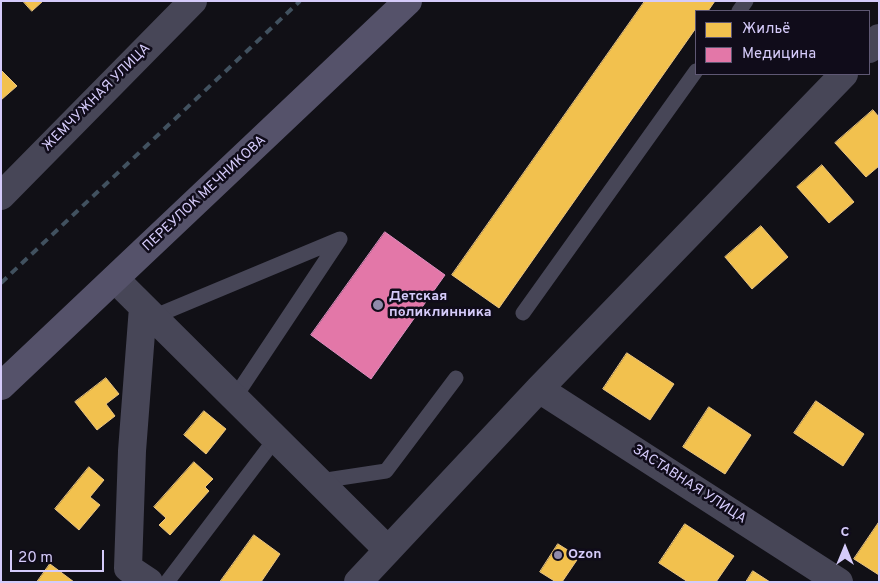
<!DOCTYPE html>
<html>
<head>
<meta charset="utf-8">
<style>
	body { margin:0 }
	#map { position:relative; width:880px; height:583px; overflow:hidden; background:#111016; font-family:Overpass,sans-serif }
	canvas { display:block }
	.frame { position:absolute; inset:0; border:2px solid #d5cbfa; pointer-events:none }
	.legend { position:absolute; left:695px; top:10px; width:175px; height:65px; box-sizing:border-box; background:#100c1a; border:1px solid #5f5874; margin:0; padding:6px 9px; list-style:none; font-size:15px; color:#d5cbfa }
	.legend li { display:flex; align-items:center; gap:10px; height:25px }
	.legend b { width:25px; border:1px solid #5f5874 }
	.north { position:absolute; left:820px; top:523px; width:50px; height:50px; -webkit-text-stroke:4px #100c1a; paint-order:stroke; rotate:0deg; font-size:14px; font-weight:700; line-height:20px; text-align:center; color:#d5cbfa }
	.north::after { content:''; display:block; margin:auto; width:18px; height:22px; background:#d5cbfa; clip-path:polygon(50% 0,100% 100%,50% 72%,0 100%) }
	.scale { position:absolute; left:10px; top:550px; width:94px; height:22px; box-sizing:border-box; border:2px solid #d5cbfa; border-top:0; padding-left:6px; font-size:15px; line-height:18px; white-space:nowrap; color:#d5cbfa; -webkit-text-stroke:4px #100c1a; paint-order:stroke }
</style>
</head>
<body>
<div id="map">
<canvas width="880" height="583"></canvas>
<div class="frame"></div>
<ul class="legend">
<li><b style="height:14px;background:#f2c14e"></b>Жильё</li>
<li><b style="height:14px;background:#e377a8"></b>Медицина</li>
</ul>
<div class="north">С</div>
<div class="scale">20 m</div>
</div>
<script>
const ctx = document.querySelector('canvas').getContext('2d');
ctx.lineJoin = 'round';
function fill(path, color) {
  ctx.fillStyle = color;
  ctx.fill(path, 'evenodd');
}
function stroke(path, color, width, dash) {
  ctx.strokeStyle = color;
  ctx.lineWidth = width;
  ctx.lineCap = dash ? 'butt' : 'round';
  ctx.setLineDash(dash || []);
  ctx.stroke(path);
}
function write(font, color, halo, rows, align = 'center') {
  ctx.font = font + ' Overpass,sans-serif';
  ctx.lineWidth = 5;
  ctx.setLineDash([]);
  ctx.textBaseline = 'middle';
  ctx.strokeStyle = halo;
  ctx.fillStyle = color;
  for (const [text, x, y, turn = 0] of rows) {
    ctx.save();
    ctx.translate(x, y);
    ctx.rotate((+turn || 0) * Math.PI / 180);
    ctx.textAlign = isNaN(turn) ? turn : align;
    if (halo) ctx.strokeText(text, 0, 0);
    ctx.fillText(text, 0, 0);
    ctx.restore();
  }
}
const homes = new Path2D(`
	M23,1h20l-11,10z
	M645,1h70l-7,10h-12v17l-197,280 -47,-33z
	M1,70l16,16 -16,14z
	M873,110l6,7v49l-13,11 -31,-34z
	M822,165l32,37 -25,21 -32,-36z
	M761,226l27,31 -36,32 -27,-32z
	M627,353l47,31 -24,36 -47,-31z
	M106,378l13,16 -13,10 9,12 -18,14 -22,-28z
	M816,401l48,33 -21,32 -49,-33z
	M709,407l42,28 -26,39 -42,-27z
	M204,411l22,18 -20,25 -22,-19z
	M194,462l19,17 -8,8 4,4 -39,44 -11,-10 7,-7 -12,-11z
	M89,467l15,13 -14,17 10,8 -21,25 -24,-21z
	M879,522v53l-25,-16z
	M685,524l49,32 -18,26h-28l-29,-19z
	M254,535l26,19 -19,28h-41z
	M558,544l21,13 -17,25h-6l-16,-10z
	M50,564l24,18h-37z
	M753,571l17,11h-24z`);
fill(homes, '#f2c14e');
stroke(homes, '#e9c482', 1);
const health = new Path2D(`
	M385,232l60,43 -74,104 -60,-44z`);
fill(health, '#e377a8');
stroke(health, '#df90c1', 1);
stroke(new Path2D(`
	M739,11l7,-10
	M523,313l173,-242
	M153,317l187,-78 -105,158
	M320,481l66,-10 70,-93
	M167,582l109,-144`), '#474657', 15);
stroke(new Path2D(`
	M869,49l10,-11
	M1,196l192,-195
	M115,279l273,271
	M143,307l-11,144 -4,117 21,14
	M539,389l300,193
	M358,582l181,-193 305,-315`), '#474657', 28);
stroke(new Path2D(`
	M1,386l407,-385`), '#55526a', 28);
stroke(new Path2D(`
	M1,283l299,-282`), '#41515f', 4, [8, 6]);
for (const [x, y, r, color] of [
	[378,305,6,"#908aaa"],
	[558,555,5,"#908aaa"]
]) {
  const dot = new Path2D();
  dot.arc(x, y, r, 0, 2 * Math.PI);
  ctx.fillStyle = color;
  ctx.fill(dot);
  stroke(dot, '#100c1a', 2);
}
write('14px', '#d5cbfa', '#100c1a', [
	["ЖЕМЧУЖНАЯ УЛИЦА",97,98,-45],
	["ПЕРЕУЛОК МЕЧНИКОВА",205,194,-43],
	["ЗАСТАВНАЯ УЛИЦА",689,485,33]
]);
write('bold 14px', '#d5cbfa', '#100c1a', [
	["Детская",389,297],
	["поликлинника",389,313],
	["Ozon",568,555]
], 'left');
</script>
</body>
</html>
